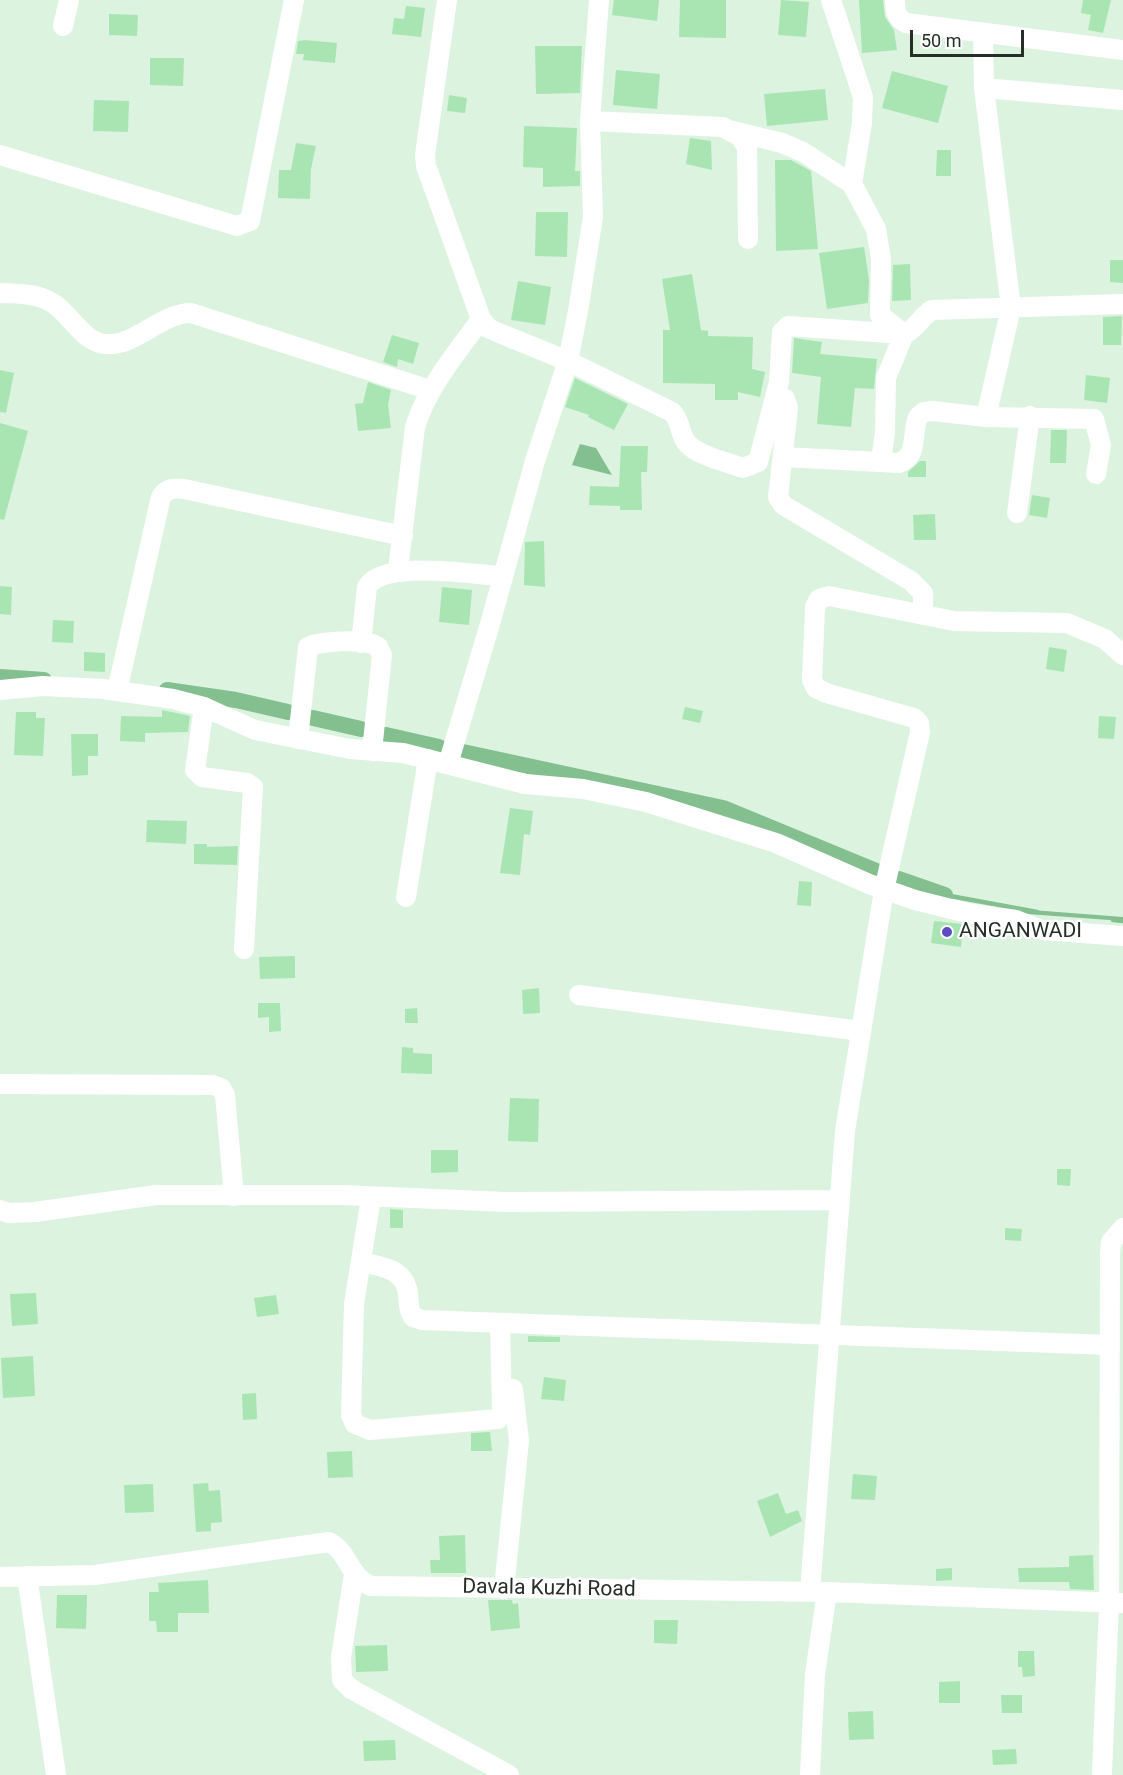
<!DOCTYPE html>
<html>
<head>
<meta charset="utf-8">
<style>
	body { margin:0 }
	#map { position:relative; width:1123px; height:1775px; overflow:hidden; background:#dcf3df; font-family:Roboto,sans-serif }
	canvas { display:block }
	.scale { position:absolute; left:910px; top:30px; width:114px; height:27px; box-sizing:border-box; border:3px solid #252e27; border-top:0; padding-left:8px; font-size:18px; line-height:21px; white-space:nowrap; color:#252e27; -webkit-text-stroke:4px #fff; paint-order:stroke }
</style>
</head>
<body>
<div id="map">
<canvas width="1123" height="1775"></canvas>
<div class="scale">50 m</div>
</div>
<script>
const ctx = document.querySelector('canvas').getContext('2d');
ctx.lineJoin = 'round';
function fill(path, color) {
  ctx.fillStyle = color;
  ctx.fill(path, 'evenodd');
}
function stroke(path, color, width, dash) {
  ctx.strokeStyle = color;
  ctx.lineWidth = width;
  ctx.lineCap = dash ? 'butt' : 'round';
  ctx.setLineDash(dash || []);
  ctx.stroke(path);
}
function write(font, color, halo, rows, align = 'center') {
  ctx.font = font + ' Roboto,sans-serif';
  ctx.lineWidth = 4.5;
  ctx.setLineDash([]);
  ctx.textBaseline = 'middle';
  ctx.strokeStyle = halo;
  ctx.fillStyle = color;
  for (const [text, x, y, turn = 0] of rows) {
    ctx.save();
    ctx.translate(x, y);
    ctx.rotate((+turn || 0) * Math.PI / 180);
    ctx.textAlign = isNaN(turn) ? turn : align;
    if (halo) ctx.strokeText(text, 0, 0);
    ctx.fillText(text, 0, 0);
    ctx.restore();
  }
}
fill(new Path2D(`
	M580,444l16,4 16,27 -40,-10z
	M980,906l143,11v4l-123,-9z`), '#84bf8f');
stroke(new Path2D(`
	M945,895l92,17
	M1113,920l10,1`), '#84bf8f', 4.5);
stroke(new Path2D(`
	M0,677l44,3
	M167,690l69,10 52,12
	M313,718l48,11
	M386,735l53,12
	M463,752l260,56 153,63
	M899,879l46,16`), '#84bf8f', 16);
fill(new Path2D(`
	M614,0h45l-2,21 -45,-6z
	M680,0h46v38l-47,-1z
	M781,0l28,2 -3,35 -28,-2z
	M859,0h24l2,17 9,13 3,20 -35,3z
	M1083,0h28l-8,33 -15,-3 3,-15 -10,-2z
	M406,6l19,2 -4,29 -29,-3 2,-16 10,1z
	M109,14l29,1 -1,21 -28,-1z
	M305,40l32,3 -2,20 -32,-3 1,-6h-8l2,-13z
	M535,46h47l-2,47 -44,1z
	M150,58h34l-1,28 -33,-1z
	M616,70l44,4 -3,35 -44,-4z
	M892,71l56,15 -10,37 -56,-15z
	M825,89l3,31 -61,6 -3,-32z
	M449,95l18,3 -2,15 -18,-2z
	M94,100l35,1 -1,31 -35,-1z
	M524,126l53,2 -2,43h5v15l-37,1v-19l-20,-1z
	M690,138l21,3 1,29 -26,-6z
	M296,143l20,3 -5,23 -1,30 -32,-1 1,-28h12z
	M937,150h14v26h-15z
	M775,160h16l20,11 7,78 -42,2z
	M536,212h32l-1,45 -32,-1z
	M864,247l5,33 -1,23 -41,6 -8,-56z
	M1110,260h13v23l-13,-1z
	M910,264l1,36 -19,1 1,-36z
	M692,274l9,56 7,1v5l45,1 -1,32 13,3 -5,25 -22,-5v8h-23v-16l-52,-1v-53h7l-8,-51z
	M518,281l33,6 -6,38 -34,-5z
	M1122,316l-1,29h-18v-28z
	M392,335l27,8 -6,21 -15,-5 -1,8 -14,-5z
	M794,338l28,4 -2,12 57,5 -3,30 -19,-1 -4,39 -34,-3 4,-47 -29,-4z
	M0,370l14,3 -8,40 -6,-1z
	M1086,375l24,3 -3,25 -23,-3z
	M575,378l53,26 -14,26 -26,-13 1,-2 -24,-8z
	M368,382l23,8 -3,15 3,23 -33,3 -3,-27 8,-1z
	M0,423l28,8 -24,89 -4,-1z
	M1051,430h16l-1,33h-16z
	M621,446h27l-1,26h-6l1,38h-22v-4l-31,-1 1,-19 29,1z
	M920,461h6v16h-18v-5z
	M1032,495l18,3 -3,20 -18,-3z
	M935,514l1,26h-22l-1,-25z
	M544,541l1,46 -21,-2 1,-43z
	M0,586l12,1 -1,28 -11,-1z
	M442,587l30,3 -3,35 -30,-3z
	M53,620l21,1 -1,22 -21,-1z
	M1049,647l18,3 -3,22 -18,-3z
	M84,652l21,1v19l-21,-1z
	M685,707l18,4 -3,12 -18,-4z
	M162,710l28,6 -2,16 -43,1v9l-25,-1 1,-25 41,1z
	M16,712h20v6h9l-2,38 -29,-1z
	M1099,716l17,1 -2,22 -16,-1z
	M71,734h27v22h-10v19l-16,1z
	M510,808l23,3 -3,24 -6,-1 -4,41 -20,-2z
	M147,820l40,1 -1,23 -40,-2z
	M194,844h13v3l31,-1 -1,19 -43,-1z
	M799,881l13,1 -1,24 -14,-1z
	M934,921l29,3 -2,23 -30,-4z
	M295,956v22l-35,1 -1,-22z
	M539,988l1,25 -17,1 -1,-24z
	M258,1003h22l1,28 -12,1v-15l-11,1z
	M417,1008l1,15h-13v-14z
	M402,1047l11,1v5l19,1v20l-31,-1z
	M510,1098l29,1 -1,43 -30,-1z
	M431,1150h27v22l-27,1z
	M1057,1169h14l-1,17 -13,-1z
	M390,1209l13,1v18h-13z
	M1005,1228l17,1 -1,12 -16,-1z
	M36,1293l2,31 -26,2 -2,-32z
	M276,1295l3,19 -22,3 -3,-19z
	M528,1336l32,1v5h-32z
	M33,1356l2,40 -32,2 -2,-40z
	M544,1377l22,3 -2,21 -23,-2z
	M256,1393l1,26 -14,1 -1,-26z
	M490,1432l2,19h-21v-18z
	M352,1451l1,26 -25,1 -1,-26z
	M853,1474l24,2 -2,24 -24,-1z
	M208,1483l1,8 11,-1 2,32 -11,1v8l-15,1 -3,-48z
	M153,1484l1,28 -29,1 -1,-28z
	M778,1493l8,21 12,-4 4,11 -32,16 -13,-36z
	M465,1535l1,38h-35l-1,-13h10l-1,-24z
	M1093,1555l1,35 -24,-1 -1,-7h-50l-1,-14 51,-1v-11z
	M952,1568v12l-16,1v-12z
	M208,1580l1,33h-31v19h-21l-1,-11h-7v-29h10l-1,-9z
	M57,1595h30l-1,34 -30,-1z
	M488,1600h24l1,4 5,-1 2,25 -29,3z
	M654,1620h24l-1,24 -23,-1z
	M387,1645l1,26 -32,1 -1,-26z
	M1018,1651h16l1,25 -12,1 -1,-10h-4z
	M960,1681v22h-21v-21z
	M1001,1695h21v18h-20z
	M873,1711l1,28 -25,1 -1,-28z
	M395,1740l1,20 -32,1 -1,-20z
	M1016,1749l1,15 -24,1 -1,-15z`), '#a9e5b3');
stroke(new Path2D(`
	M447,0l-22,155 1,11 55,153 7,9 11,5 69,28 104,51c9,9 7,20 14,30 11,14 41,20 57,26l15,-6 21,-80 3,-50 6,-6 116,8c13,-5 16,-17 28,-24l191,-6
	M831,0l32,97 -1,26 -10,61 24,45 5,30 -1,56 24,19 -18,44 -1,54 -4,30
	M895,0c0,10 1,18 11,23l217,27
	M63,26l6,-26
	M983,34l1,54 27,220 -25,109
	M984,88l139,12
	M590,121l133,6 18,10 6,11 1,91
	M733,131l49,12 21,9 49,32
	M0,155l237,71 13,-5 44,-221
	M0,293c18,1 39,0 54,11 17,11 29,38 51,40 31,3 55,-31 86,-31l239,77
	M778,387l-2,8 9,4 3,9 -10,89 5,8 128,76 12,12v20
	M783,457l116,6c20,-7 12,-29 19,-46l6,-5 9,-1 53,6 108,2 7,26 -5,29
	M1017,513l13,-97
	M398,570l17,-143c13,-41 41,-73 66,-108
	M361,643l6,-56c17,-28 105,-12 135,-11
	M0,690l43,-4 60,3 70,10 31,8 51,23 95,19 53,4 122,31 58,5 63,13 130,41 93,41 46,16 52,13 49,7 26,10 81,6
	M117,691l44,-194c6,-9 13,-9 23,-8l219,47
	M204,707l-9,63 7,7 45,6 6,4 -9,162
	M298,739l10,-92c11,-6 60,-9 70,0 0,1 4,7 4,8l-10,96
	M448,764l42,-140 45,-163 33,-100 10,-50 15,-94 -3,-96 9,-121
	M406,897l22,-138
	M579,995l282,36
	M0,1084l213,1 8,3 4,7 9,101
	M371,1198l-17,106 -3,111 4,9 15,6 128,-11 4,-8 -2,-88
	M0,1210l9,3 26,-1 121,-17h187l163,7 333,-2
	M361,1262c21,5 44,6 47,32 1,9 0,15 5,23l9,3 688,25
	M354,1574l-13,83 1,23 9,9 158,86
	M27,1576l29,199
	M0,1577l95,-2 234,-33c20,10 20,36 42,44l456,6 296,11
	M504,1589l15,-148 -6,-52
	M810,1592l35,-461 39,-241 36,-158 -1,-9 -5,-5 -88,-25 -10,-5 -4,-8 3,-73 4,-8 10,-3 125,25 113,2 38,16 18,16
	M1102,1773l7,-169 1,-351 1,-11 12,-14
	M810,1775l5,-101 12,-82`), '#fff', 20);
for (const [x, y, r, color] of [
	[947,932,6,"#5f4cc4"]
]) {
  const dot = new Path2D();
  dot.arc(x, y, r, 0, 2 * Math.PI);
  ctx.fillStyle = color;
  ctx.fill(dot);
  stroke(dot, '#fff', 2);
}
write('21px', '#252e27', '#fff', [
	["ANGANWADI",959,932]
], 'left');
write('21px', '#252e27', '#fff', [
	["Davala Kuzhi Road",549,1589,1]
]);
</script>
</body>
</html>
